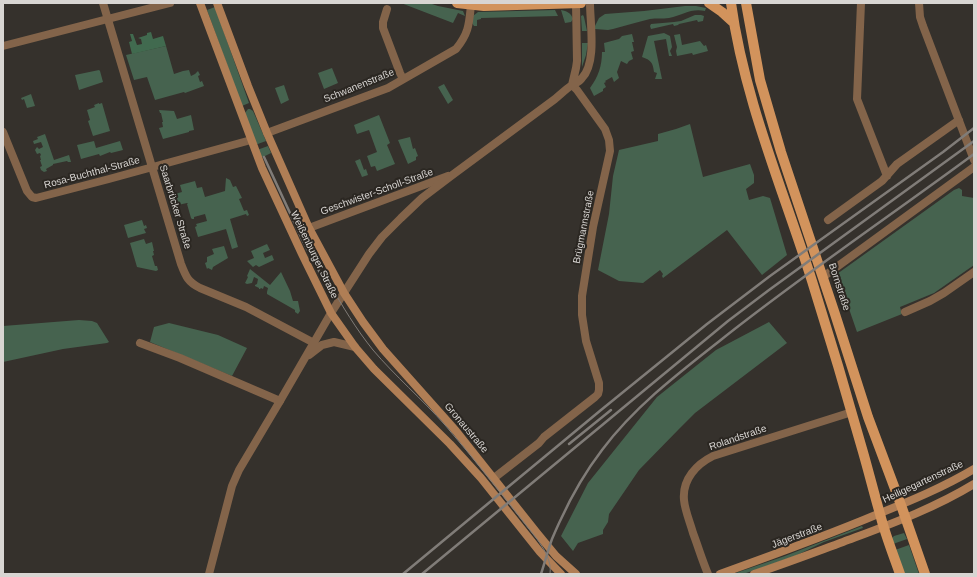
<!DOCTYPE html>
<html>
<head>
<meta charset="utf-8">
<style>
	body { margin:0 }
	#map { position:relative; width:977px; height:577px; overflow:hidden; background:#35312c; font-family:Helvetica,sans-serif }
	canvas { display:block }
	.frame { position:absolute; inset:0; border:4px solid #d8d5d2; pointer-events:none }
</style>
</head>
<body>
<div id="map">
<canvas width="977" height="577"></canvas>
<div class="frame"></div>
</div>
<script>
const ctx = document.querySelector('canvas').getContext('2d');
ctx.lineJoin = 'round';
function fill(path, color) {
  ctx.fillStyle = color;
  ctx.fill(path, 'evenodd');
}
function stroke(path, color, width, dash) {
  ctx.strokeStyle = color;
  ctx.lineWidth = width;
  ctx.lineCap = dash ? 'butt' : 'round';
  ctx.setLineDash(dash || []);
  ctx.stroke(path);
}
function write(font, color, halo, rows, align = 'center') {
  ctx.font = font + ' Helvetica,sans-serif';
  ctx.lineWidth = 4;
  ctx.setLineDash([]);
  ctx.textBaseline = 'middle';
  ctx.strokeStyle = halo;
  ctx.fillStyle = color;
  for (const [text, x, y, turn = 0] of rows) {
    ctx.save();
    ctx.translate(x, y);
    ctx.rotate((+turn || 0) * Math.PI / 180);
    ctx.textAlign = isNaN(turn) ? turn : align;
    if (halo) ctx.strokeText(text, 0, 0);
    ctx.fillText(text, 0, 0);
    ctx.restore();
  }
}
fill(new Path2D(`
	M401,3h28l9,3 25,5 2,5 -7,-3 -5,10z
	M685,6h11l10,2 -1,3c-14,-3 -22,4 -36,7 -7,1 -13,0 -19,1 -13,3 -25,7 -37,10l-5,1 -13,-1v-3l4,-8 6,-4 39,-3z
	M215,7l34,96 -7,3 -35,-96z
	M555,10l3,6 -77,2v1l-4,1v6h-3l-2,-3 1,-7 5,-4z
	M561,10c6,1 10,3 12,9l-2,3 -6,1z
	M583,15l1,2 3,14h-5l-1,-15z
	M695,15h6l3,1 -1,5 -5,1 -1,-2 -18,4 -1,1 -4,1 -1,-2 -22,5 -1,-3 1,-2 23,-2 7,-1z
	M664,33l6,3 2,11 -2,4 2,5h-3l-3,-17 -12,2 8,38h-7l2,-6 -3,-1c-1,-9 -3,-12 -12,-15l6,-21z
	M632,34l2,8h-2l2,9 -3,1 2,7 -4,2 -2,3 -6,-3 -4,11 2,6 -5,4 -2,-5 -7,4 1,1 -2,1 2,4 -3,2v2l-9,5 -4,-8c8,-11 12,-22 12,-36h3l-1,-9 15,-4 3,-3z
	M680,34l2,11 18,-4 4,5 2,-1 2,6 -15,4 -1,-2 -15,3 -1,-5 1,-4 -3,-12z
	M582,43h6l-2,12 -4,12z
	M166,46l8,28 9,-3 6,-1 2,6 4,-2 3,-3 2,4 -2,1 2,6 2,-1 2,5 -19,7 -1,-1 -29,8 -8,-23 -13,3 -8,-25z
	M332,68l6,15 -14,6 -6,-16z
	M99,70l1,1 3,11 -24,8 -4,-15z
	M444,84l9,16 -5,4 -10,-17z
	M284,85l5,15 -8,4 -6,-16z
	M31,94l4,12 -8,2 -3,-9 -2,1 -1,-2z
	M99,103v1l3,-1 8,28 -17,5 -5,-15 2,-1 -3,-10 8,-3 -1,-2z
	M248,109h2l3,2 13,30 -11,4 -10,-32z
	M159,110l15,1 3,8 14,-4 3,15 -5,1v1l-26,7 -4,-11 4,-1 -1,-5h1l-2,-9h-1z
	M379,115l11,28 -3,2 8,19 -18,7 -2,-5 -4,1 -4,-11 10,-4 -8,-22 -12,4 -3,-9z
	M690,124l13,53 47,-13 4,11v8l-8,6 3,11 14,-4 7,2 17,57 -25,20 -35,-45 -64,48 -1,-2 1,-2 -3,-4 -17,13 -24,-2 -21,-11 11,-56 4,-38 6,-26 39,-9v-7l18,-5z
	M45,134l9,26 15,-5 2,7h-3l-1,-1 -14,3v1l-7,4 1,2 -3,1 -3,-2 -1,-3 2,-1 -2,-6h1l-1,-4 1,-1 -1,-2 -3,1 -2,-4 2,-3 2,2 4,-2 -2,-5 -7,2 -1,-3 5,-2 -1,-2z
	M410,137l3,12 2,-1 3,8 -2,1v3l-8,4 -10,-24z
	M94,141l2,7 24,-7 3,9 -12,3 -1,-1 -10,4 -1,-2 -18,5 -4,-14z
	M268,146l3,7 -10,5 -4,-8z
	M360,159l4,11 2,-1 2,6 -6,2 -7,-16z
	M226,178l4,2 3,7 3,-1 6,12 -3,1 5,12 3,-1 2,5 -2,1 -1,-2 -16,5 8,28 -6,2 -6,-20 -28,8 -3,-10 2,-1 -1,-2 11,-3 -2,-7 -11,3v2h-2l-1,-1 -4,-14h1l-1,-1 -9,2 -3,-11 7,-2 -2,-7 15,-4 2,7 5,-1 3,10 20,-6z
	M959,188l3,2v6l12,2v67l-40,28 -34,14 2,7 -45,18 -20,-58 117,-84z
	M142,220l2,6 2,-1 1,3 -3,1 2,4 -18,5 -4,-13z
	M144,239l2,5 6,-2 2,9h-1l1,4 -2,1 3,10h2l1,4 -2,1 -19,-4 -7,-24z
	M267,244l3,6 -7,3 2,5 7,-3 2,5 -15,7 -3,-2 -3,2 -6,-6 7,-3 -3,-7z
	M224,246l4,12 -15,9 -1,3 -4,-2 -1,1 -2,-6 2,-1v-5l7,-3 -2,-5z
	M250,269l20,16 11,-13 9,19 3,10h5l2,10 -2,3 -3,-2v-2l-28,-16v-2l1,-4 -4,-2 -1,3 -2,-1 -1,1h-1v-1l-4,-2v-1l2,-1 1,-5 -4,-2 -2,6 -5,1 -2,-1 3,-6 -1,-1z
	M79,320l13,1 5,2 12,19 -2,1 -44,6 -60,13v-36z
	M769,322l18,21 -92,70 -16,16 -40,41 -30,44 -1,8 -5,8v4l-25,9 -5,8 -12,-15 27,-53 69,-86 59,-47z
	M169,323l49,12 29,13 -15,28 -82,-34 4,-15z
	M862,526l1,2 -39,14 -29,14 -34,12 -18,6h-10l52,-18z
	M904,533l3,6 -14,5 -1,-6 2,-2z
	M909,545l10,29h-15l-9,-24z`), '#46634f');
fill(new Path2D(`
	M151,32l2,7 10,-3 3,10 -34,8 -3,-12 3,-1 -2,-7h3l4,11 5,-1 -1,-5 -3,-1 9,-3v-2z`), '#416a4f');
stroke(new Path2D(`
	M103,3l78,261c5,13 7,18 19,24l46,19 68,36
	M861,3l-4,96 30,77
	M919,3l1,14 3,9 51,134
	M387,9l-4,13v6l17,45 3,6
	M3,46l167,-43
	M3,132l24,59 5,6 4,1 73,-19 142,-39
	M267,133l121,-45 68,-39c13,-16 13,-25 15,-44
	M828,220l54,-39 15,-17 62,-44
	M309,228l139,-52
	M823,277l151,-110
	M905,312l25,-11 14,-8 30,-21
	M140,343l40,15 100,43
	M494,478l45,-35 5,-6 51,-40 3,-3 1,-4v-7l-13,-42 -4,-26v-19l11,-69 17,-76 -1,-11 -4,-11 -28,-39 -5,-5
	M708,574c-6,-14 -10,-28 -15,-41 -3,-11 -8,-22 -9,-33 -2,-21 13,-36 29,-44l139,-44`), '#83644a', 8);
stroke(new Path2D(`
	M572,85l4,-17 1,-7 -1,-58
	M309,355l13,-10 12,-3 21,5
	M209,574l23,-88 7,-16 41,-69 51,-88 38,-59 13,-17 19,-19 21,-20 29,-22 104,-77c6,-5 11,-10 17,-14 4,-2 7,-3 10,-7 15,-15 8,-55 8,-75`), '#83644a', 8);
stroke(new Path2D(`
	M200,3l62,165 40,86 29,59 24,34 19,22 76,75 31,34 59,74 21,22
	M217,3l31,83 19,47 42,95 35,65 19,29 20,27 73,82 81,102 19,23 20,18
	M720,574c53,-19 106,-38 158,-60 32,-13 66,-27 96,-45
	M754,574c30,-10 59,-21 89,-32 45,-17 90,-33 131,-58`), '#b07e55', 8);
stroke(new Path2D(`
	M457,3l27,3 97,-3
	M709,3l13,9 11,10
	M731,3c13,96 52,186 81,278 18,57 35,114 51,171 6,21 11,41 17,62 5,20 13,40 20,60
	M746,3l14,77 21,72 54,162 33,103 33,88 24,69`), '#d2935c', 10);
stroke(new Path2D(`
	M329,283c14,24 27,46 44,67 22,26 49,49 72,75 32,37 62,76 92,114 7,10 15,22 13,35`), '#807c78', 1);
stroke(new Path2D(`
	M264,157l39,84 24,45
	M569,444l42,-34
	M403,574l198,-164 106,-86 63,-48 173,-124 31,-24
	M422,574l306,-253 41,-31 205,-149
	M541,574c4,-12 7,-24 11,-35 3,-7 6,-14 9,-20 11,-24 25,-48 41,-69 33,-44 78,-78 120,-111 82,-65 168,-123 252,-185`), '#807c78', 2.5);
write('10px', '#d8d5d2', '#2b2722', [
	["Schwanenstraße",359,86,-22],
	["Rosa-Buchthal-Straße",92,173,-15],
	["Geschwister-Scholl-Straße",377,192,-20],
	["Saarbrücker Straße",175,207,73],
	["Brügmannstraße",584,227,-79],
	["Weißenburger Straße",314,255,64],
	["Bornstraße",839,287,72],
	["Gronaustraße",466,428,50],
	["Rolandstraße",738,438,-19],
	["Heiligegartenstraße",923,482,-25],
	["Jägerstraße",797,536,-21]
]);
</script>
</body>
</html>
